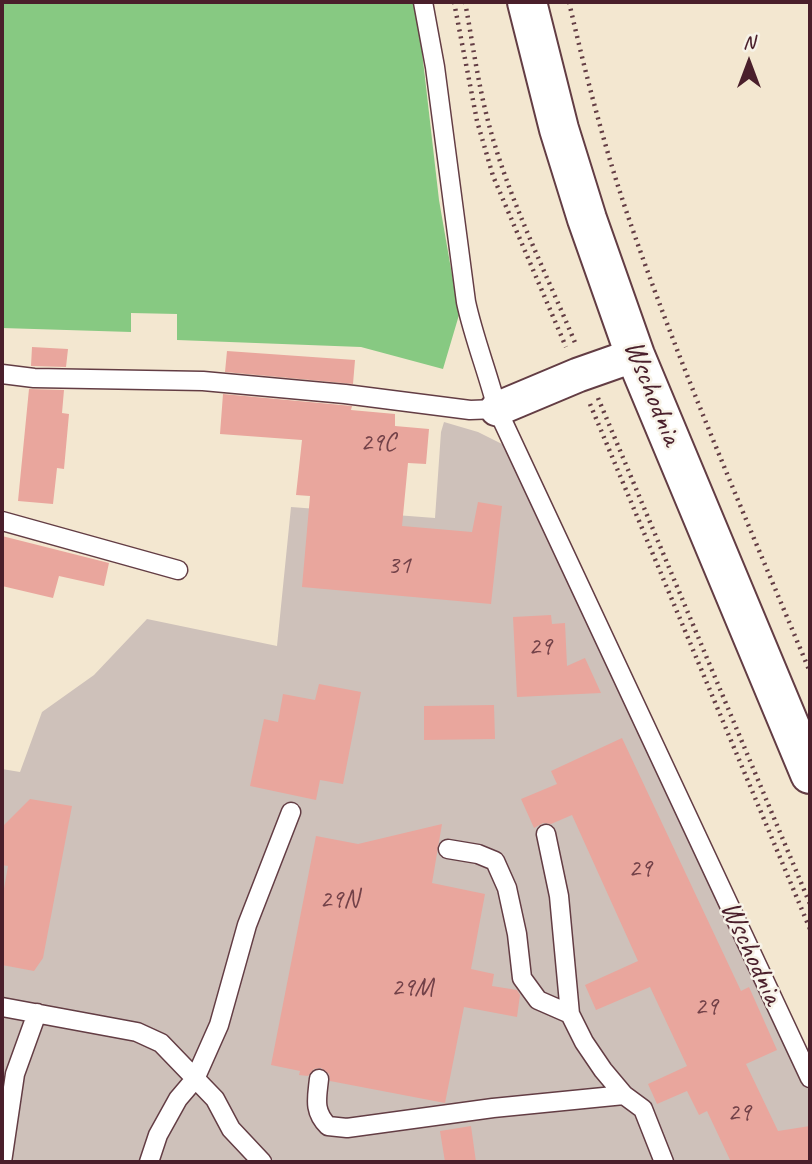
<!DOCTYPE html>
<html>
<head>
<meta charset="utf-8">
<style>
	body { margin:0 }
	#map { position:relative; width:812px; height:1164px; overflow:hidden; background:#f3e7d0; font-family:Caveat,sans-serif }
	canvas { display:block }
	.frame { position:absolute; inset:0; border:4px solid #4a1f2b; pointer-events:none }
	.north { position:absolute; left:714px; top:28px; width:70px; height:70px; -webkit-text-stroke:5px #f7f3e8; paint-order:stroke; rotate:0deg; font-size:19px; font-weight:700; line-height:28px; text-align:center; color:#4a1f2b }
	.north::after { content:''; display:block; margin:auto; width:24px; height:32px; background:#4a1f2b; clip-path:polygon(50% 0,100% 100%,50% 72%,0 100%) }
</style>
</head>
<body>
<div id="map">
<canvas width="812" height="1164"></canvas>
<div class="frame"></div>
<div class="north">N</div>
</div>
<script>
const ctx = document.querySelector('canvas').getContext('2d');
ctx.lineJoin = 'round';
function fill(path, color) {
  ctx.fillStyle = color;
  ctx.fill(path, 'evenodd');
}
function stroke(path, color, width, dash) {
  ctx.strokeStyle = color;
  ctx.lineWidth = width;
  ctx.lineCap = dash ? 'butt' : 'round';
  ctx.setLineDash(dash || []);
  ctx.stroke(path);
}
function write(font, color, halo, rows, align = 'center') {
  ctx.font = font + ' Caveat,sans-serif';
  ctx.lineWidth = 5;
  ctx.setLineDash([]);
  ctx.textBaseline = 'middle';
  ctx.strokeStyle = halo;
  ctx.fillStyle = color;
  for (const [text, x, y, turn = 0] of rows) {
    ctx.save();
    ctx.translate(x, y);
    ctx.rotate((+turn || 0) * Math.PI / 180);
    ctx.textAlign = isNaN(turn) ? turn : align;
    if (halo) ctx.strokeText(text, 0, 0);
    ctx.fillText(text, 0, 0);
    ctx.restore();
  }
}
fill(new Path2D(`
	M444,422l34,10 28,14 304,646v70h-808v-393l18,3 22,-60 52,-37 53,-56 130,27 14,-139 144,11 6,-86z`), '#cec1ba');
fill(new Path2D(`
	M2,2h412l7,41 18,157 20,115 -16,54 -82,-22 -184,-7v-26l-46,-1v19l-129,-4z`), '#87c982');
fill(new Path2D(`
	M32,347l36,2 -2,18 -35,-1z
	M227,351l128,9 -2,24 -128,-12z
	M29,389l35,1 -2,23 7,1 -5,55 -7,-1 -4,36 -35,-3z
	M223,394l129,12 -1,4 44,4v12l34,3 -3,35 -18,-1 -6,63 70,6 6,-30 24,4 -11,98 -189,-17 8,-91 -14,-1 6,-55 -82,-6z
	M2,536l107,27 -5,23 -45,-10 -6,22 -51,-12z
	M551,615l1,9 13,-1 2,43 18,-8 16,35 -84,4 -4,-80z
	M319,684l42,8 -18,92 -23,-4 -4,20 -66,-14 14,-67 14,3 5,-28 32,6z
	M494,705l1,34 -71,1v-34z
	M622,738l119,253 8,-4 28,63 -31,14 32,67 32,-5v36h-79l-24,-51 -8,4 -12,-24 -30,13 -9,-20 39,-18 -37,-79 -54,23 -11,-25 53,-24 -66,-146 -21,9 -8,-1 -9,5 -13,-29 36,-15 -6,-13z
	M30,799l42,7 -29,152 -9,13 -32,-6v-65l6,-34 -6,-1v-38z
	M442,824l-10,59 53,11 -14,75 23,5 -2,12 25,4 3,5 -3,22 -53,-10 -19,96 -115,-22 -1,-7 -8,-6 -7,1 -6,7 -9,-1 1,-4 -29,-6 45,-229 42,8z
	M471,1126l5,36h-31l-5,-31z`), '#e9a69d');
const lane = new Path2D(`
	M423,2l12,65 31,235c8,37 22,71 31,107l313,669
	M2,374l32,4 169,3 142,13 125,16 27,-1
	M2,521l176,49
	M546,834l13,62 11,118 14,28 19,28 21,25 19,14 21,53
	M448,849l30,5 17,7 12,27 10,46 5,44 16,22 32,14
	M2,1007l135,25 24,11 54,56 16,30 31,33
	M319,1079c-2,19 -6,32 9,47l19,2 146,-20 131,-13
	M2,1162l13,-88 22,-61
	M149,1162l9,-27 20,-36 17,-20 24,-54 28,-100 44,-113`);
const street = new Path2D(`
	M497,409l81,-34 57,-20`);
const secondary = new Path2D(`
	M527,2l32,127 28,90 48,136 175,419`);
stroke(lane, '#633d44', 21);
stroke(street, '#633d44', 37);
stroke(secondary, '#633d44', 42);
stroke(new Path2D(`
	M454,2l23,119 16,55 73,171
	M465,2c7,37 12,75 21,111 19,79 59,157 90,232
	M569,2c17,74 36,148 61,220 53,153 118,301 180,450
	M598,398l212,506
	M590,404l220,525`), '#633d44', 4.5, [2, 5]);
stroke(lane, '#fff', 18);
stroke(street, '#fff', 33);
stroke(secondary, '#fff', 38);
write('26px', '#724148', null, [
	["29C",378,443],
	["31",399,566],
	["29",540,647],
	["29",640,869],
	["29N",339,900],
	["29M",412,988],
	["29",706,1007],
	["29",739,1113]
]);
write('30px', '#4a1f2b', '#f7f3e8', [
	["Wschodnia",652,393,68],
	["Wschodnia",751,953,65]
]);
</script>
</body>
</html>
